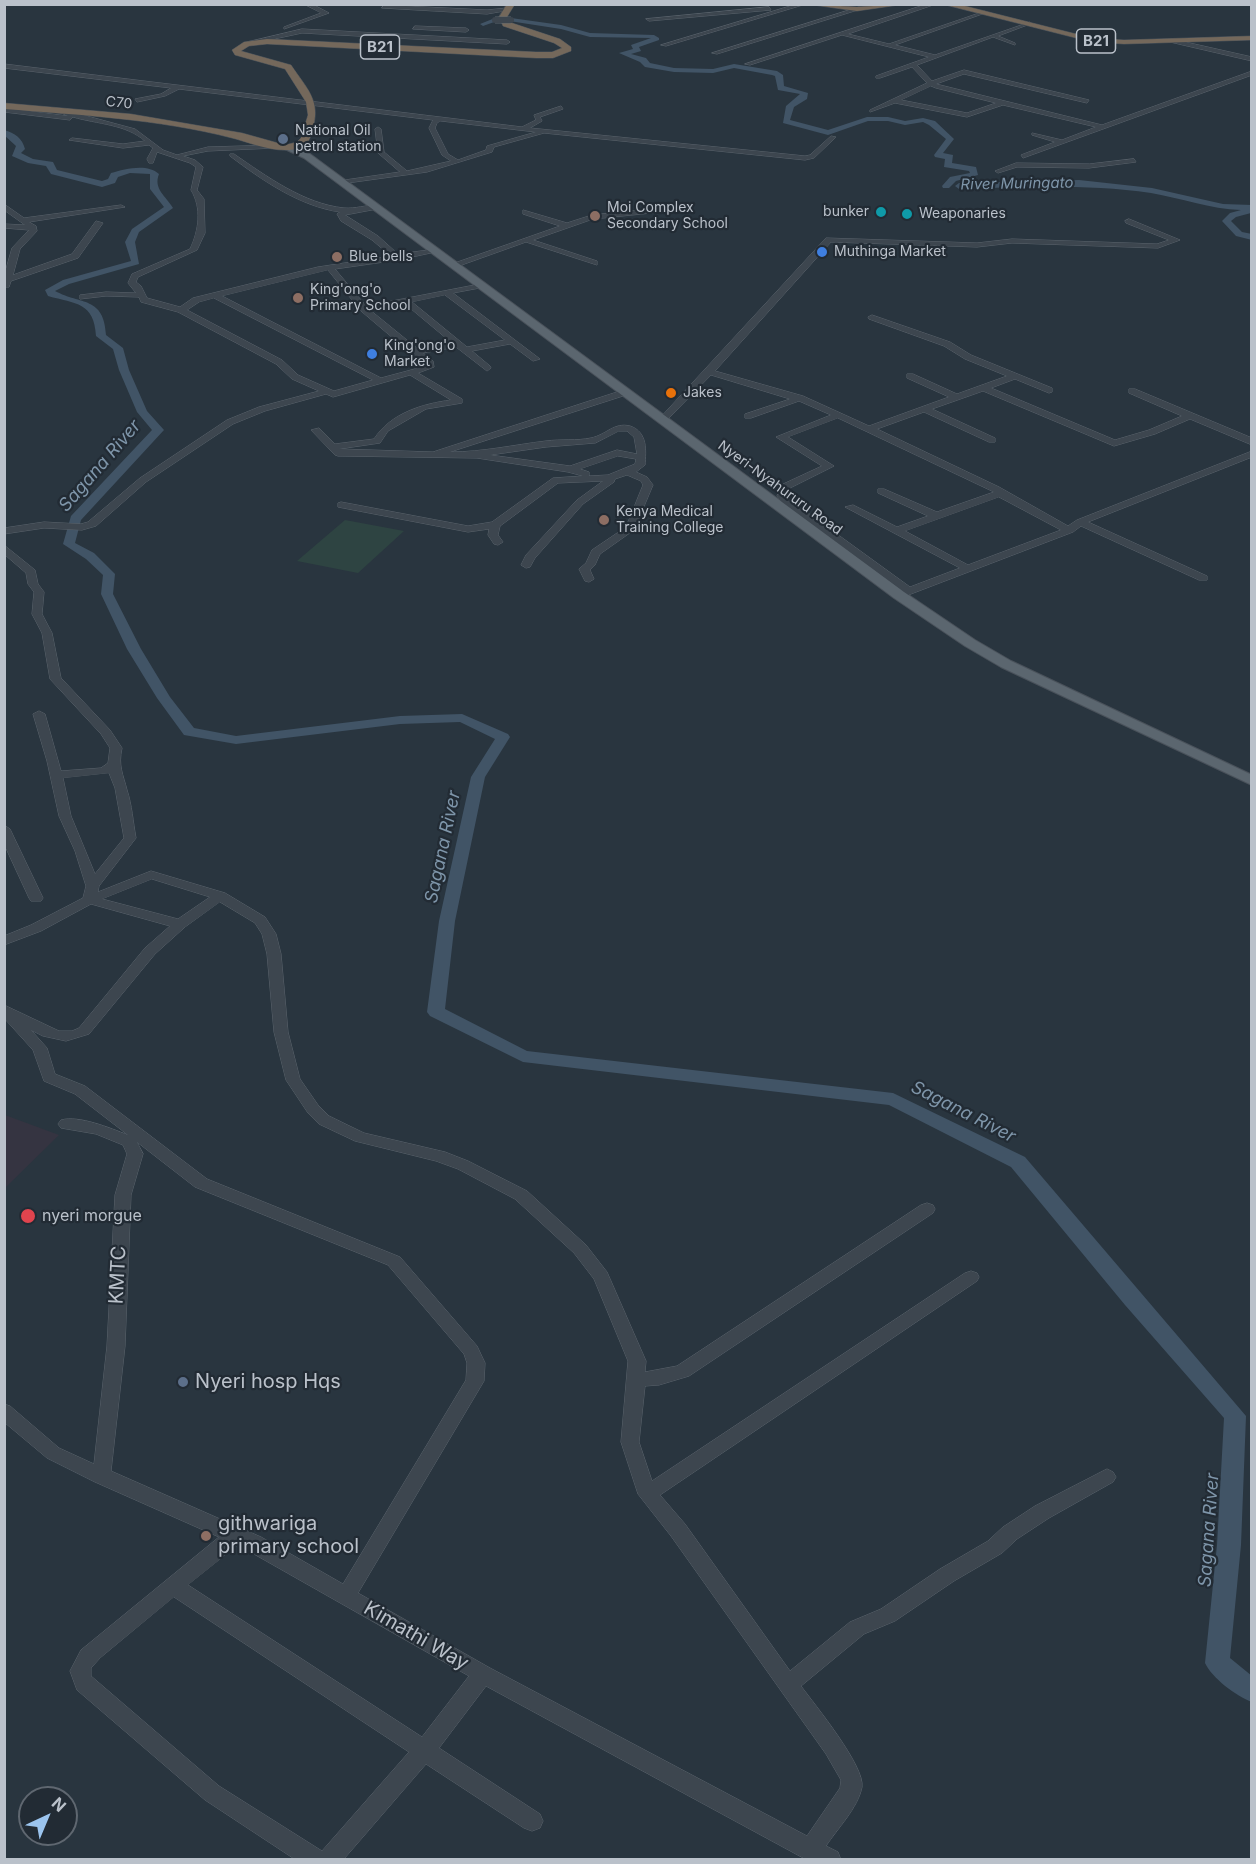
<!DOCTYPE html>
<html>
<head>
<meta charset="utf-8">
<style>
	body { margin:0 }
	#map { position:relative; width:1256px; height:1864px; overflow:hidden; background:#29353f; font-family:Inter,sans-serif }
	canvas { display:block }
	.frame { position:absolute; inset:0; border:6px solid #bac1ca; pointer-events:none }
	.north { position:absolute; left:18px; top:1786px; width:60px; height:60px; box-sizing:border-box; background:#222b34; border:2px solid #5f6770; border-radius:50%; rotate:44deg; font-size:16px; font-weight:700; line-height:24px; text-align:center; color:#bac1ca }
	.north::after { content:''; display:block; margin:auto; width:21px; height:27px; background:#9bc4ee; clip-path:polygon(50% 0,100% 100%,50% 72%,0 100%) }
</style>
</head>
<body>
<div id="map">
<canvas width="1256" height="1864"></canvas>
<div class="frame"></div>
<div class="north">N</div>
</div>
<script>
const ctx = document.querySelector('canvas').getContext('2d');
ctx.lineJoin = 'round';
function fill(path, color) {
  ctx.fillStyle = color;
  ctx.fill(path, 'evenodd');
}
function stroke(path, color, width, dash) {
  ctx.strokeStyle = color;
  ctx.lineWidth = width;
  ctx.lineCap = dash ? 'butt' : 'round';
  ctx.setLineDash(dash || []);
  ctx.stroke(path);
}
function write(font, color, halo, rows, align = 'center') {
  ctx.font = font + ' Inter,sans-serif';
  ctx.lineWidth = 4.5;
  ctx.setLineDash([]);
  ctx.textBaseline = 'middle';
  ctx.strokeStyle = halo;
  ctx.fillStyle = color;
  for (const [text, x, y, turn = 0] of rows) {
    ctx.save();
    ctx.translate(x, y);
    ctx.rotate((+turn || 0) * Math.PI / 180);
    ctx.textAlign = isNaN(turn) ? turn : align;
    if (halo) ctx.strokeText(text, 0, 0);
    ctx.fillText(text, 0, 0);
    ctx.restore();
  }
}
fill(new Path2D(`
	M5,1115l54,20 -54,53 -1,-73z`), '#353441');
fill(new Path2D(`
	M345,520l59,11 -46,42 -61,-12z`), '#2e4442');
fill(new Path2D(`
	M495,18l2,3 -14,5 -3,-2z
	M511,18l50,7 29,8 64,2 5,3v2l-20,7 2,4 -10,3 15,4 4,5 24,5 39,1 21,-5 43,7 6,4 1,11 24,7 -1,6 -13,8 -4,13 38,10 39,-13h21l17,4 18,-3 12,3 19,18 -11,14 10,2 -1,8 24,4 2,8 -22,6 -7,7h-6l-1,-2 8,-9 20,-4 -1,-2 -25,-4 1,-8 -10,-2 -1,-2 12,-16 -17,-14 -6,-3 -18,3 -17,-4h-20l-40,14 -45,-12 3,-17 14,-12 -22,-4 -3,-14 -3,-1 -38,-7 -21,5 -39,-1 -29,-5 -5,-5 -21,-9 14,-4 -2,-4 20,-7 -61,-1 -29,-8 -52,-8z
	M4,130c11,3 18,8 21,19l-4,4 12,6 20,3 4,8 45,11 6,-2 3,-6c14,-4 36,-10 48,1 -6,15 7,22 14,34l-34,24 -4,10 4,22 -70,20 -14,7c26,14 49,5 51,44l17,13 6,22 18,41 17,19 -83,90 -6,23 19,10 21,21 -2,20 28,55 29,48 24,31 42,8 164,-20 62,-2 46,20 2,3 -25,40 -30,144 -10,88 82,42 366,42 132,64 221,259 -5,129 -11,113 22,18v26c-16,-6 -40,-24 -47,-39l12,-118 7,-127 -99,-113 -114,-138 -122,-62 -366,-43 -93,-46 -3,-4 12,-91 32,-144 24,-38 -35,-17 -60,2 -164,20 -52,-9 -27,-37 -30,-49 -26,-55 2,-19 -17,-16 -23,-15 8,-28 81,-86 -15,-18 -18,-42 -6,-21 -17,-13c-2,-34 -20,-32 -48,-40l-3,-6 18,-10 68,-19 -6,-19 7,-13 32,-22 -14,-18v-15l-20,-1 -12,4 -3,6 -13,4 -51,-13 -5,-8 -18,-3 -16,-7 4,-10 -12,-11z
	M1079,180l73,8 71,16 29,1 -1,8 -15,4 -5,4 11,11 10,2v6l-16,-4 -14,-15 8,-8 11,-3c-31,-1 -60,-12 -90,-17 -64,-9 -128,-6 -192,-4l-4,-3 4,-3z`), '#415466');
const minor = new Path2D(`
	M304,4h8l17,9 -45,16v-2l37,-14z
	M797,4h9l-140,42 -5,-1z
	M927,4h9l-88,30 41,10 96,-33v2l-90,32 40,10 95,-33v2l-32,12 17,7v2l-22,-8 -76,28 15,16 32,-11 125,30 -2,3 -123,-29 -28,10 166,41 150,-54v4l-229,83 -2,-3 34,-13 -23,-7v-2l30,7 34,-13 -93,-22 -36,12 -72,-14 -25,9v-2l57,-27 -15,-16 -32,11h-4v-2l53,-19 -87,-22 -92,30 -5,-1zM931,86l5,2 60,15 -29,10 -66,-13z
	M384,5l103,5 20,-2 3,2 -23,4 -105,-6z
	M769,7l2,3 -122,11 -3,-2z
	M859,7l5,1 -147,46 -5,-1z
	M415,26l51,2 3,2 -3,2 -53,-3z
	M302,29l205,11 3,2 -3,2 -205,-11 -51,11 -3,-2z
	M1172,39l80,18v4l-82,-19z
	M4,64l518,63 14,-7 -2,-5 27,-9 2,3 -23,8 2,4 -12,7 275,28 5,-1 21,-19 5,1 -22,21 -9,2 -261,-27 -50,14 -2,5 -65,20 -87,12 -2,-3 62,-9 -22,-19 -3,-24 3,-2 3,2 3,23 23,19 44,-10 -9,-6 -13,-27 4,-8 -254,-31 -14,7 -28,6 -2,-3 26,-5 10,-6 -167,-20zM441,121l95,11 -49,14 -1,4 -28,10 -10,-6 -13,-26 2,-5z
	M4,108l64,8 -9,-4 2,-3 74,20 28,21 14,5 31,-8 69,-2 -2,3 -67,3 -25,5 12,4 8,7 -6,23 7,9 1,34 -8,17 -59,27 -2,5 5,4 6,12 33,9 13,-9 125,-31 73,-11 -19,-16 -31,-19 -4,-7 3,-2c-41,-6 -78,-32 -110,-56v-2h4c32,22 70,50 110,54 11,1 22,-3 33,-3v4l-32,6 33,21 20,18 38,-5 4,2 -42,9 -63,9 31,37 119,-23v4l-32,6 87,66 -7,2 -23,-17 -38,7 18,15 1,2 -4,3 -31,-24 -33,6 10,8 1,6 -16,6 44,26v4l-36,6 -38,22 -8,12 -41,6 94,3 190,-62h6v4l-179,58c33,0 63,-7 96,-11 15,-2 31,0 45,-3 15,-3 23,-16 39,-12 18,6 16,25 15,39l-9,7 11,5 6,8 -19,45 -34,24 -5,11 -5,5 4,9 -5,3 -4,-1 -6,-12 7,-6 6,-13 34,-23 17,-42 -2,-4 -14,-6 -12,4 -1,3 -31,22 -48,54 -5,9 -4,1 -5,-3 5,-10 51,-55 26,-19 -45,2 -58,43 -2,9 5,7 -5,3 -4,-1 -6,-9 1,-6 -21,3 -130,-25v-4l3,-1 127,24 24,-4 61,-44 30,-2 -15,-4 -91,-14 -139,-2 -3,-1 -24,-25 8,-2 16,16 39,-5c17,-26 48,-35 77,-39l-41,-25 -77,22 -7,-3 -61,17 -32,13 -87,58 -50,44 -14,4 -38,-2 -40,6v-6l40,-6 37,2 7,-2 52,-44 87,-58 32,-13 60,-16 -27,-12 -16,-15 -98,-52 -37,-10 -2,-5 -33,-1 -26,3v-4l26,-3 30,1 -8,-10 4,-9 58,-25c9,-19 12,-41 1,-59l5,-23 -6,-4 -33,-11 -4,11h-4l-2,-4 6,-11 -4,-3 -26,3 -54,-8 3,-2 51,6 22,-3c-19,-17 -48,-17 -72,-24l-3,3 -8,-1 -58,-7zM328,270l33,41 65,55 -45,12 -159,-82zM445,295l60,45 -38,7 -55,-45zM214,298l159,82 -39,11 -36,-16 -16,-15 -95,-50 12,-8zM404,303l48,40 -34,6 -48,-39zM619,431h8l7,6 3,17 -20,-4 -47,16 -80,-11 56,-8 49,-4zM618,456l18,3 -1,5 -27,11 -19,1v-4l-9,-3z
	M1134,159l2,3 -47,6 -72,-1 -19,6 -3,-2 21,-8 73,1z
	M4,204l20,14 97,-13 4,2 -96,15 7,4 1,5 -17,18 -7,26 59,-21 24,-33 7,2 -25,35 -67,23 -2,6h-3l-2,-11 8,-28 17,-18 -25,-2v-4l21,1 -21,-15z
	M668,207h3v4l-78,8 -60,21 64,21v4l-71,-23 -70,25 -7,-2 111,-39 -37,-12v-4l44,13 25,-8z
	M1129,219l51,21 -22,8 -146,-5 -35,4 -146,-5 -116,129 88,25 66,30 80,-29 -42,-19v-4h6l44,20 50,-18 -42,-17 -21,-13 -75,-27 -1,-2 4,-2 78,27 21,13 81,33v4l-3,1 -34,-14 -24,9 124,52 34,-10 33,-14 -53,-23v-4h6l117,49v7l-62,-26 -35,15 -41,12 -131,-55 -51,18 63,29v4h-6l-65,-30 -47,17 122,58 69,39 9,-6 175,-69v6l-164,65 119,54v4h-8l-118,-54 -8,6 -170,65h-8v-4l6,-3 -118,-86 -6,-8 4,-11 41,-19 -46,-29 55,-22 -32,-14 -48,17h-6v-4l45,-15 -79,-24 -45,46 -7,-2 167,-181 151,5 35,-4 145,5 12,-4 -43,-17 -1,-2zM838,418l156,74 -57,20 -53,-23h-6v4l50,23 -31,11 -44,-22 -8,2 115,61 -50,19 -120,-87 -3,-4 1,-7 46,-23 -46,-29zM999,497l62,33 -93,35 -63,-34z
	M4,545l31,25 3,14 6,8 -2,22 10,19 9,45 49,52 12,18c-4,18 1,26 5,42 5,15 6,32 9,48l-37,48 -1,6 53,-21 74,22 40,24 11,17 5,20 7,78 12,47 18,26 11,11 35,17 81,19 23,9 59,30 59,54 21,27 39,89 -1,11 32,-6 244,-161 6,-2 6,2 2,4 -2,4 -244,163 -30,9 -14,1 -6,56 13,39 313,-208 6,-2 6,2 2,4 -2,4 -317,214 25,29 105,147 60,-49 31,-13 59,-40 48,-28 15,-14 32,-21 66,-34 6,-3 6,3 3,5 -3,5 -64,36 -32,21 -15,14 -48,28 -59,40 -31,13 -63,52c14,19 64,80 61,101 -4,21 -25,42 -36,59l12,6 3,8h-34l-321,-174 -47,62 101,66 3,7 -3,7 -8,3 -8,-3 -98,-64 -83,96h-47l-91,-60 -128,-110 -7,-19 11,-21 138,-113 -124,-55 -48,-24 -43,-36v-18l6,2 49,42 35,16 13,-118 8,-151 12,-41 -4,-9 -27,-11 -35,-6 -3,-4 3,-4c18,-5 49,8 67,15l-53,-41 -31,-13 -11,-31 -29,-32v-13l55,26h13l7,-3 66,-80 25,-22 -79,-22 -50,27 -37,14v-9l27,-11 52,-27 3,-12 -11,-35 -16,-35 -12,-55 -14,-47 6,-3 6,3 16,57 40,-3 7,-5 2,-15 -9,-14 -51,-55 -8,-46 -10,-19 2,-22 -6,-8 -2,-11 -22,-19zM109,773l6,15 9,50 -29,36 -24,-58 -8,-38zM152,879l58,18 -32,22 -76,-20zM220,902l35,21 7,11 5,20 7,78 12,48 22,33 11,11 36,17 81,20 22,8 57,30 59,54 20,26 34,82 -7,81 17,52 33,42 155,218 15,26 -1,8 -33,48 -317,-168 -132,-75 126,-212 1,-18 -8,-17 -77,-89 -193,-78 -122,-93 -30,-12 -8,-26 -16,-18 12,6 23,5 23,-7 66,-80 30,-27zM137,1142l58,45 193,78 76,89 3,9 -1,17 -123,204 -82,-47 -150,-66 14,-125 6,-151 12,-41zM238,1545l231,131 -47,61 -234,-152zM174,1597l235,155 -87,99 -103,-65 -128,-110v-8l9,-10z
	M4,825l6,4 33,69 -2,3h-10l-2,-3 -25,-54z`);
const major = new Path2D(`
	M285,145h6l19,9 594,438 71,48 36,21 241,114v10l-251,-118 -36,-21 -71,-48 -590,-440 -19,-9z`);
const highway = new Path2D(`
	M507,4h8l-8,13 2,5 51,17 11,8v4l-18,7h-17l-269,-14 -18,2 -8,5 50,14c16,24 31,36 21,66 -1,5 -3,12 -9,15 -20,11 -51,-3 -71,-8 -74,-19 -152,-23 -228,-29v-6l127,11 111,19 43,12 12,-3 4,-4 7,-23 -2,-13 -21,-33 -50,-14 -3,-5 12,-8 23,-3 269,13h16l10,-4 -8,-5 -51,-17 -4,-9z
	M806,4l51,3 49,-3 -49,7z
	M942,4h15l135,34 32,2 128,-4v4l-128,4 -32,-2z`);
stroke(minor, '#5b646d', 1);
stroke(major, '#4a525b', 2);
stroke(highway, '#48515a', 1);
fill(minor, '#3d464f');
fill(major, '#5b666f');
fill(highway, '#74685b');
const minorBridge = new Path2D(`
	M495,20h16`);
stroke(minorBridge, '#5b646d', 7, []);
stroke(minorBridge, '#3d464f', 6);
for (const [x, y, r, color] of [
	[283,139,6,"#5c6f8a"],
	[881,212,6,"#0f9aa8"],
	[907,214,6,"#0f9aa8"],
	[595,216,6,"#8d6e63"],
	[822,252,6,"#3f7fe0"],
	[337,257,6,"#8d6e63"],
	[298,298,6,"#8d6e63"],
	[372,354,6,"#3f7fe0"],
	[671,393,6,"#e8710a"],
	[604,520,6,"#8d6e63"],
	[28,1216,8,"#e0444e"],
	[183,1382,6,"#5c6f8a"],
	[206,1536,6,"#8d6e63"]
]) {
  const dot = new Path2D();
  dot.arc(x, y, r, 0, 2 * Math.PI);
  ctx.fillStyle = color;
  ctx.fill(dot);
  stroke(dot, '#222b34', 2);
}
write('14px', '#bac1ca', '#222b34', [
	["C70",119,103,6],
	["Nyeri-Nyahururu Road",780,488,36]
]);
write('14px', '#bac1ca', '#222b34', [
	["National Oil",295,131],
	["petrol station",295,147],
	["Moi Complex",607,208],
	["Secondary School",607,224],
	["bunker",869,212,"right"],
	["Weaponaries",919,214],
	["Muthinga Market",834,252],
	["Blue bells",349,257],
	["King'ong'o",310,290],
	["Primary School",310,306],
	["King'ong'o",384,346],
	["Market",384,362],
	["Jakes",683,393],
	["Kenya Medical",616,512],
	["Training College",616,528]
], 'left');
for (const [x, y, w] of [
	[1096,41,39],
	[380,47,39]
]) {
  const box = new Path2D();
  box.roundRect(x - w / 2, y - 12, w, 24, 4.5);
  ctx.fillStyle = '#222b34';
  ctx.fill(box);
  stroke(box, '#bac1ca', 1.5);
}
write('bold 15px', '#bac1ca', null, [
	["B21",1096,41],
	["B21",380,47]
]);
write('italic 15px', '#7e95a9', '#222b34', [
	["River Muringato",1017,184,-1]
]);
write('16px', '#bac1ca', '#222b34', [
	["nyeri morgue",42,1216]
], 'left');
write('italic 18px', '#7e95a9', '#222b34', [
	["Sagana River",100,466,-49],
	["Sagana River",443,847,-78],
	["Sagana River",963,1112,27],
	["Sagana River",1209,1530,-86]
]);
write('20px', '#bac1ca', '#222b34', [
	["KMTC",118,1275,-87],
	["Kimathi Way",416,1636,30]
]);
write('20px', '#bac1ca', '#222b34', [
	["Nyeri hosp Hqs",195,1382],
	["githwariga",218,1524],
	["primary school",218,1547]
], 'left');
</script>
</body>
</html>
